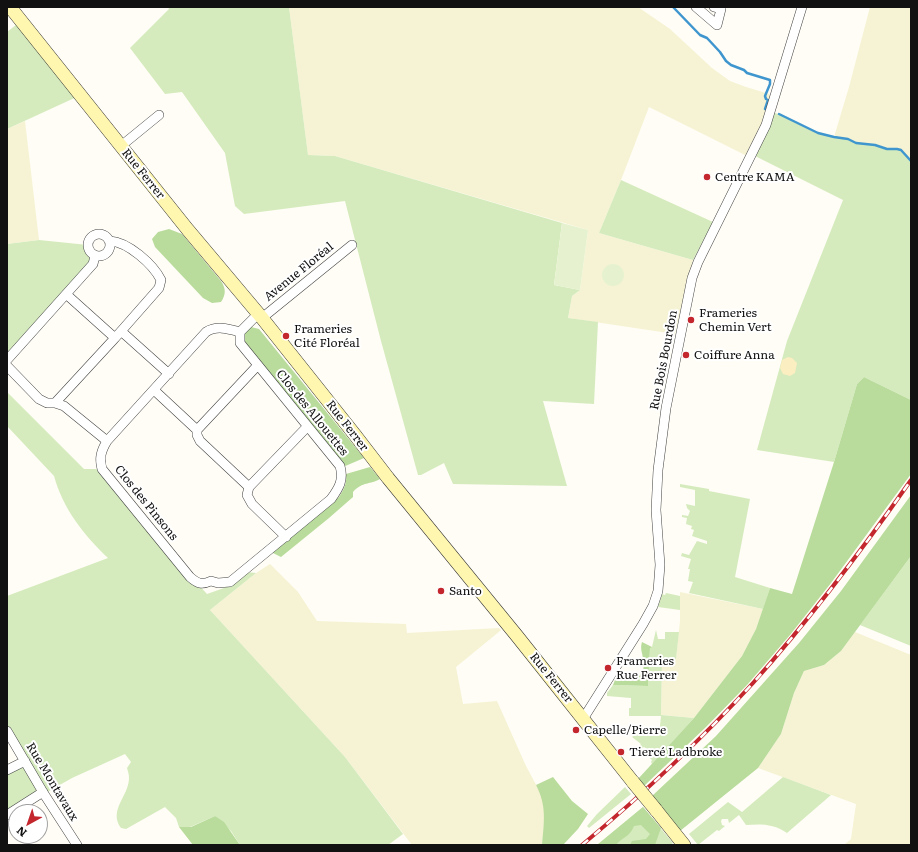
<!DOCTYPE html>
<html>
<head>
<meta charset="utf-8">
<style>
	body { margin:0 }
	#map { position:relative; width:918px; height:852px; overflow:hidden; background:#fffdf5; font-family:Literata,serif }
	canvas { display:block }
	.frame { position:absolute; inset:0; border:8px solid #111; pointer-events:none }
	.north { position:absolute; left:8px; top:804px; width:40px; height:40px; box-sizing:border-box; background:#fff; border:1px solid #a0a0a0; border-radius:50%; rotate:220deg; font-size:11px; font-weight:700; line-height:16px; text-align:center; color:#111 }
	.north::after { content:''; display:block; margin:auto; width:14px; height:18px; background:#c4262e; clip-path:polygon(50% 0,100% 100%,50% 72%,0 100%) }
</style>
</head>
<body>
<div id="map">
<canvas width="918" height="852"></canvas>
<div class="frame"></div>
<div class="north">N</div>
</div>
<script>
const ctx = document.querySelector('canvas').getContext('2d');
ctx.lineJoin = 'round';
function fill(path, color) {
  ctx.fillStyle = color;
  ctx.fill(path, 'evenodd');
}
function stroke(path, color, width, dash) {
  ctx.strokeStyle = color;
  ctx.lineWidth = width;
  ctx.lineCap = dash ? 'butt' : 'round';
  ctx.setLineDash(dash || []);
  ctx.stroke(path);
}
function write(font, color, halo, rows, align = 'center') {
  ctx.font = font + ' Literata,serif';
  ctx.lineWidth = 4;
  ctx.setLineDash([]);
  ctx.textBaseline = 'middle';
  ctx.strokeStyle = halo;
  ctx.fillStyle = color;
  for (const [text, x, y, turn = 0] of rows) {
    ctx.save();
    ctx.translate(x, y);
    ctx.rotate((+turn || 0) * Math.PI / 180);
    ctx.textAlign = isNaN(turn) ? turn : align;
    if (halo) ctx.strokeText(text, 0, 0);
    ctx.fillText(text, 0, 0);
    ctx.restore();
  }
}
fill(new Path2D(`
	M289,7h349l32,22 42,39 18,13 16,6 30,9 -25,58 -6,1 -96,-48 -28,73 -22,53 94,27 -18,74 -107,-16 4,-22 8,-6 8,-60 -253,-74 -27,-1z
	M870,7h41v154l-14,-12h-10l-12,-4 -19,-2 -8,-4 -14,-2 15,-50z
	M25,121l14,119 -32,4v-115z
	M270,564l28,28 19,29 89,3 1,9 92,-5 2,2 -1,1 -44,36 7,37 34,-3 29,65 16,30 3,22 -3,27h-130l-67,-88 -135,-147 46,-37z
	M680,592l83,17 -7,20 -14,27 -48,62 -33,-3 1,-54 14,-3 4,-37z
	M855,632l56,23v190h-67l7,-6 5,-35 -98,-36 23,-34 13,-41 10,-22 20,-6 17,-14z`), '#f6f3d4');
fill(new Path2D(`
	M168,7h121l19,148 27,1 227,67 -8,62 26,5 -8,6 -4,22 30,4 -4,82 -51,-3 24,85 -114,-2 -9,-21 -23,12h-3l-37,-134 -36,-140 -101,13 -9,-8 -10,-53 -43,-61 -17,2 -35,-46 39,-39z
	M21,21l60,74 -74,34v-97z
	M770,111l18,7 30,15 16,4 14,2 9,4 18,2 12,4h10l4,1 10,11v239l-47,-23 -7,7 -23,78 -77,-12 30,-109 56,-141 -92,-46z
	M621,180l92,42 -20,38 -94,-27z
	M39,240l49,5 2,7 5,4 -88,103v-115z
	M7,392l77,77h18l95,114 10,11 17,-6 23,-16 9,1 -46,37 135,147 58,77 -15,11h-148l-9,-14 -16,-15 -25,11h-11l-3,-9 -11,-11 -39,22 -5,-1c-13,-18 8,-32 8,-50 0,-3 -1,-7 -2,-10l4,-6 -6,-8 -53,24 -28,16 -37,19v-43l18,-9 -18,-30v-135l101,-38c-24,-23 -45,-49 -54,-82l-47,-50z
	M680,484l29,5v2l41,8 -15,78 35,11 -7,21 -74,-16 4,-11 -5,-1 2,-12h-2l3,-10 -10,-3 1,-3 7,2 8,-14 10,3v-3l-15,-5 2,-6 -3,-1 1,-3 -6,-2 1,-6 -5,-1v-2l6,1 2,-5 -3,-3 -1,-4 9,2v-16l-15,-3z
	M911,556v90l-51,-21z
	M666,593l14,3v14l-22,-3 4,-13 3,1z
	M656,630l2,9h7v-7h14l-3,27 -14,2 -1,54 33,3 -42,46 -1,-2 1,-2 -6,-6 2,-4 -4,-3 -3,2 -2,-2 2,-3 -9,-7 7,-5 21,-6 1,-10h-32v-8h2v-10l-24,-2v-3l6,-8 35,1 2,-39h2z
	M783,777l48,18 -44,38c-13,-9 -25,-9 -41,-8l-7,-10 -10,8 -1,-4h-6l-1,2 1,4 3,1 -6,5 -2,-1 -19,15 -9,-11 39,-32 14,10z
	M625,787l6,7 -42,34 -2,-2 10,-12z
	M643,807l30,36 -3,2h-73z`), '#d5ebbd');
fill(new Path2D(`
	M169,229l13,5 39,47c5,8 5,13 0,21l-9,1 -9,-5 -48,-51 -3,-8 6,-7z
	M251,327l8,2 105,129 -21,9 -100,-124 1,-9z
	M864,377l47,23v74l-80,109 -41,52 -43,50 -41,42 -62,59 -6,-7 56,-61 48,-62 14,-27 14,-41 22,6 42,-132 23,-78z
	M370,467l10,12c-10,6 -17,2 -27,13v5l-24,21 -48,39 -10,-5 68,-55c5,-8 8,-13 7,-23z
	M911,495v61l-70,95 -17,14 -20,6 -10,22 -13,41 -23,34 -78,63 -28,-35 64,-60 83,-93 42,-52z
	M642,642l10,5 -2,1 -2,38 -35,-1 2,-5 2,-2c17,2 30,1 26,-20 -1,-6 -3,-10 -1,-16z
	M553,777l19,24 16,13 -10,15 -15,16h-21c2,-23 5,-39 -6,-60z
	M643,807l18,21 -6,17h-25l2,-4 14,-2 4,-5 -9,-9 -7,1c-5,12 -11,10 -18,19h-19z
	M215,816l9,6 16,23h-47l-14,-18h12z`), '#b9dc9c');
fill(new Path2D(`
	M788,357l4,1 5,5 -2,10 -5,3 -7,-2 -3,-6 2,-8z`), '#fbeec1');
fill(new Path2D(`
	M562,223l26,7 -8,60 -26,-5z
	M602 275a11 11 0 1 1 22 0a11 11 0 1 1-22 0Z`), '#e6f2cf');
stroke(new Path2D(`
	M673,7l27,28 7,3 13,14 6,9 5,4 13,5 3,3 23,7v4l-5,12 1,3 2,1 -3,9
	M779,114l39,19 16,4 14,2 8,4 19,2 12,4h10l4,1 10,11`), '#3f96cf', 2.5);
const minor = new Path2D(`
	M696,7l21,18 4,-16 -7,-2
	M121,146l38,-31
	M88 245a11 11 0 1 1 22 0a11 11 0 1 1-22 0Z
	M110,241c18,1 43,23 51,39l-2,8 -44,50
	M262,318l90,-73
	M121,331l48,43
	M240,332v11l100,123c4,14 -1,22 -9,33l-101,83 -12,1 -7,-2c-9,4 -13,3 -21,-4l-88,-108c-3,-11 -1,-18 5,-28l99,-109c11,-7 23,-3 34,0l18,-18
	M7,360l86,-96 2,-8
	M7,366l32,33 8,4h8l9,3 43,35
	M154,390l43,40v5l3,6 49,46 -2,8 5,9 34,33
	M55,403l60,-65 -49,-44
	M197,430l61,-65
	M249,487l58,-60
	M583,719l60,-95 10,-18 5,-15 2,-26 -4,-55 2,-40 8,-62 26,-130 6,-16 68,-137 36,-118
	M7,731l37,63 33,51
	M7,770l18,-9
	M7,815l36,-23`);
const secondary = new Path2D(`
	M10,7l178,223 74,88 93,117 33,43 129,158 116,146
	M656,810l28,35`);
stroke(minor, '#444', 10);
stroke(secondary, '#333', 14);
stroke(minor, '#fff', 9);
stroke(secondary, '#fff6b0', 13);
const rail = new Path2D(`
	M582,845c60,-50 118,-104 171,-162 57,-64 109,-133 158,-203`);
stroke(rail, '#c4262e', 4);
stroke(rail, '#fff', 2.5, [8]);
const secondaryBridge = new Path2D(`
	M633,782l23,28`);
stroke(secondaryBridge, '#333', 14, []);
stroke(secondaryBridge, '#fff6b0', 13);
for (const [x, y, r, color] of [
	[707,177,4,"#c4262e"],
	[691,320,4,"#c4262e"],
	[286,336,4,"#c4262e"],
	[686,355,4,"#c4262e"],
	[441,591,4,"#c4262e"],
	[608,668,4,"#c4262e"],
	[576,730,4,"#c4262e"],
	[621,752,4,"#c4262e"]
]) {
  const dot = new Path2D();
  dot.arc(x, y, r, 0, 2 * Math.PI);
  ctx.fillStyle = color;
  ctx.fill(dot);
  stroke(dot, '#fff', 1.5);
}
write('12px', '#111', '#fff', [
	["Rue Ferrer",143,174,51],
	["Avenue Floréal",299,272,-39],
	["Rue Bois Bourdon",664,360,-79],
	["Clos des Allouettes",312,413,51],
	["Rue Ferrer",347,426,52],
	["Clos des Pinsons",146,503,51],
	["Rue Ferrer",551,678,51],
	["Rue Montavaux",52,782,59]
]);
write('12px', '#111', '#fff', [
	["Centre KAMA",715,177],
	["Frameries",699,313],
	["Chemin Vert",699,327],
	["Frameries",294,329],
	["Cité Floréal",294,343],
	["Coiffure Anna",694,355],
	["Santo",449,591],
	["Frameries",616,661],
	["Rue Ferrer",616,675],
	["Capelle/Pierre",584,730],
	["Tiercé Ladbroke",629,752]
], 'left');
</script>
</body>
</html>
